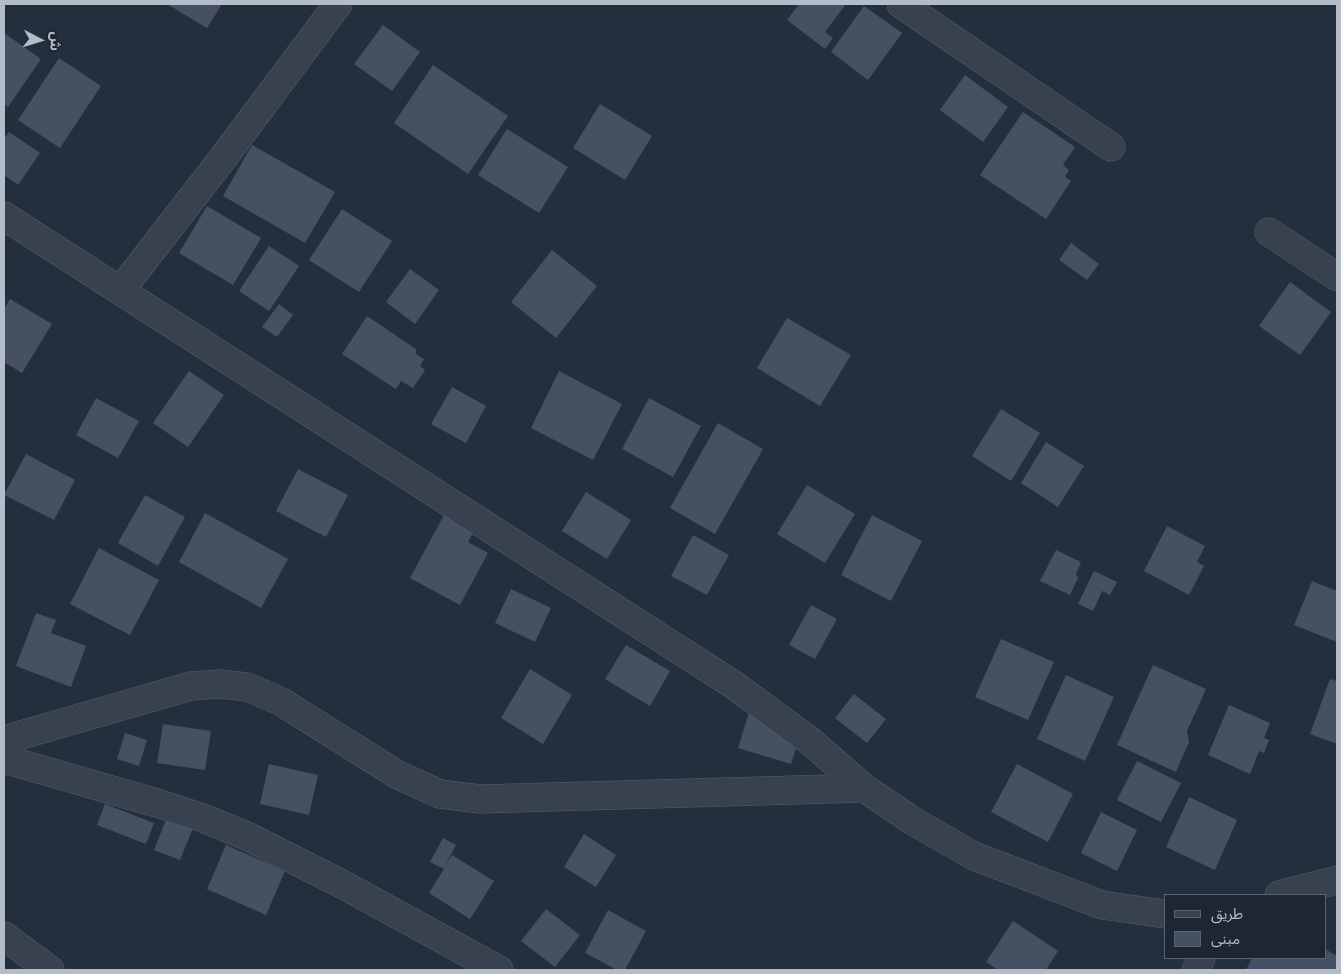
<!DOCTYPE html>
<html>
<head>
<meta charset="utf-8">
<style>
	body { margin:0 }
	#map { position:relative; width:1341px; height:974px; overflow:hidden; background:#242f3e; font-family:"Sofia Sans Condensed","Noto Sans Arabic",sans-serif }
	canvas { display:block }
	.frame { position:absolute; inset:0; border:5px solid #b4bcc9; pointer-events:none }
	.legend { position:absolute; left:1164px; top:894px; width:162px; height:65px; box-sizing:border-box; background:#1d2633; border:1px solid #59626f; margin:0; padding:6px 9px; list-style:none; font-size:15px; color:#b4bcc9 }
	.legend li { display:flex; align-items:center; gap:10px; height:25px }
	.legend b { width:25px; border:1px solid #59626f }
	.north { position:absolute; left:15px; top:15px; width:50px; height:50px; -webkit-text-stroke:4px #1d2633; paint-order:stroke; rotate:95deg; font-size:14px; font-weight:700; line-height:20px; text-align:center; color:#b4bcc9 }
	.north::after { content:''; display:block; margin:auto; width:18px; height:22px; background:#b4bcc9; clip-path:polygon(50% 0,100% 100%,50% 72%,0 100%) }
</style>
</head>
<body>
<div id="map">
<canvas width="1341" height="974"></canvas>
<div class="frame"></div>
<ul class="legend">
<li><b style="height:6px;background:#38414e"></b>طريق</li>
<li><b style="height:14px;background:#455162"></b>مبنى</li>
</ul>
<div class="north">ش</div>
</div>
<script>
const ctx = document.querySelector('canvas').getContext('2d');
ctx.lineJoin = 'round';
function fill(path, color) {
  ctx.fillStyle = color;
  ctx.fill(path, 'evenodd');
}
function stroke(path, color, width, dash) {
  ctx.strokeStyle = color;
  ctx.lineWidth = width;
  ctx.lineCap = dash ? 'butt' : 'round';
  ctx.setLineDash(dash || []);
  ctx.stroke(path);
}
fill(new Path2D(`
	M167,4h55l-15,24z
	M799,4h47l-21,28 8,6 -8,11 -38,-29z
	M864,6l38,27 -34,47 -37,-28z
	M383,25l37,27 -28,39 -38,-27z
	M4,33l37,26 -33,48 -4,-3z
	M59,58l42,28 -41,62 -42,-28z
	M433,65l75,51 -40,58 -74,-51z
	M965,75l43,32 -25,35 -43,-32z
	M600,104l52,32 -27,44 -52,-32z
	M1023,112l52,35 -12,18 6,5 -4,7 6,4 -25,38 -66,-44z
	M507,129l61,38 -29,46 -61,-38z
	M9,132l31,21 -22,32 -14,-10v-36z
	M252,145l83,47 -30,51 -82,-47z
	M207,206l54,32 -28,47 -54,-32z
	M342,209l50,32 -33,51 -50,-32z
	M1071,243l28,21 -12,16 -28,-20z
	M269,246l30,20 -30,45 -30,-20z
	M552,250l45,36 -41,52 -45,-36z
	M410,269l29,21 -24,34 -29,-22z
	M1290,282l41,30 -31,43 -41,-29z
	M10,299l42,25 -30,49 -18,-11v-53z
	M279,304l14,11 -16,22 -15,-10z
	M367,316l49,33v5l8,5 -4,7 5,4 -12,18 -12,-7 -5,8 -54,-35z
	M787,318l64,37 -31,51 -63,-38z
	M189,371l35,24 -36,52 -35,-24z
	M559,371l63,33 -29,56 -62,-32z
	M452,387l34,19 -20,37 -35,-19z
	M96,398l43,23 -21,37 -42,-23z
	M649,398l52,28 -28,51 -51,-28z
	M1001,409l39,24 -29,48 -39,-25z
	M718,423l45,26 -48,85 -45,-26z
	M1046,442l38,24 -26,41 -37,-24z
	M26,454l49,26 -21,40 -50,-25z
	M298,469l50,26 -22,42 -50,-26z
	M807,485l48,29 -30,49 -48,-29z
	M586,492l45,28 -24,39 -45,-28z
	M145,495l40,22 -27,49 -40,-23z
	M205,513l83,46 -27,49 -82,-46z
	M444,515l30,16 -6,11 20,11 -28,52 -50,-27z
	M872,515l50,26 -31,60 -50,-26z
	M1167,526l38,20 -8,16 7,4 -15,29 -45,-24z
	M693,535l36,20 -22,40 -36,-19z
	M99,548l60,32 -29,55 -60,-31z
	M1056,550l25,12 -5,12 2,4 -8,17 -30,-14z
	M1094,571l23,11 -7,13 -8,-4 -9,20 -15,-7z
	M1312,581l25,10v51l-43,-17z
	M511,589l40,19 -16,34 -40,-19z
	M811,605l26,14 -22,40 -26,-14z
	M36,613l20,7 -5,13 35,13 -15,41 -55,-21z
	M1001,639l53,23 -26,58 -53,-23z
	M626,645l44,26 -20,35 -45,-27z
	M1153,665l53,24 -19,42 2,11 -13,30 -59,-27z
	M530,669l42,26 -29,49 -42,-26z
	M1066,675l48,22 -29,64 -48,-22z
	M1330,679l7,2v63l-27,-10z
	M854,694l32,25 -19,24 -32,-25z
	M1229,705l41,18 -6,15 5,2 -5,13 -5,-2 -9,23 -42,-19z
	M750,709l53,16 -12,39 -53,-16z
	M163,724l48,7 -6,39 -48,-7z
	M125,733l22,7 -8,26 -22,-7z
	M1137,761l44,22 -20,39 -44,-22z
	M269,764l49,11 -9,40 -49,-11z
	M1017,764l56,30 -25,48 -57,-30z
	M1189,797l48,23 -22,50 -49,-23z
	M105,804l49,19 -8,21 -49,-19z
	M1101,812l36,18 -20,41 -36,-18z
	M167,817l26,11 -13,32 -26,-10z
	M584,834l32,21 -20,32 -32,-20z
	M443,838l13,7 -11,21 7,-11 42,26 -24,38 -41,-26 15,-24 -14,-7z
	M226,845l59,26 -19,44 -59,-26z
	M546,909l34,26 -25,32 -34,-26z
	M608,910l38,21 -21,39h-8l-32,-17z
	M1013,921l45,30 -12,19h-48l-12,-8z
	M1325,949l12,7v14h-91l6,-12h73z`), '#455162');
const minor = new Path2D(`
	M901,4l210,143
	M4,216l730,469 76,56 54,47 49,33 61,35 128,49 63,9
	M1269,232l68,45
	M120,291l103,-133 115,-154
	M4,740l187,-54 29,-2 27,3 33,14 118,74 42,19 40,5 384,-11
	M4,759l156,45 43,14 46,19 91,46 159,87
	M1279,895l58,-15
	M4,936l46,34
	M1196,970l5,-12`);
stroke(minor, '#565f6c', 29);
stroke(minor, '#38414e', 28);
</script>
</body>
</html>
